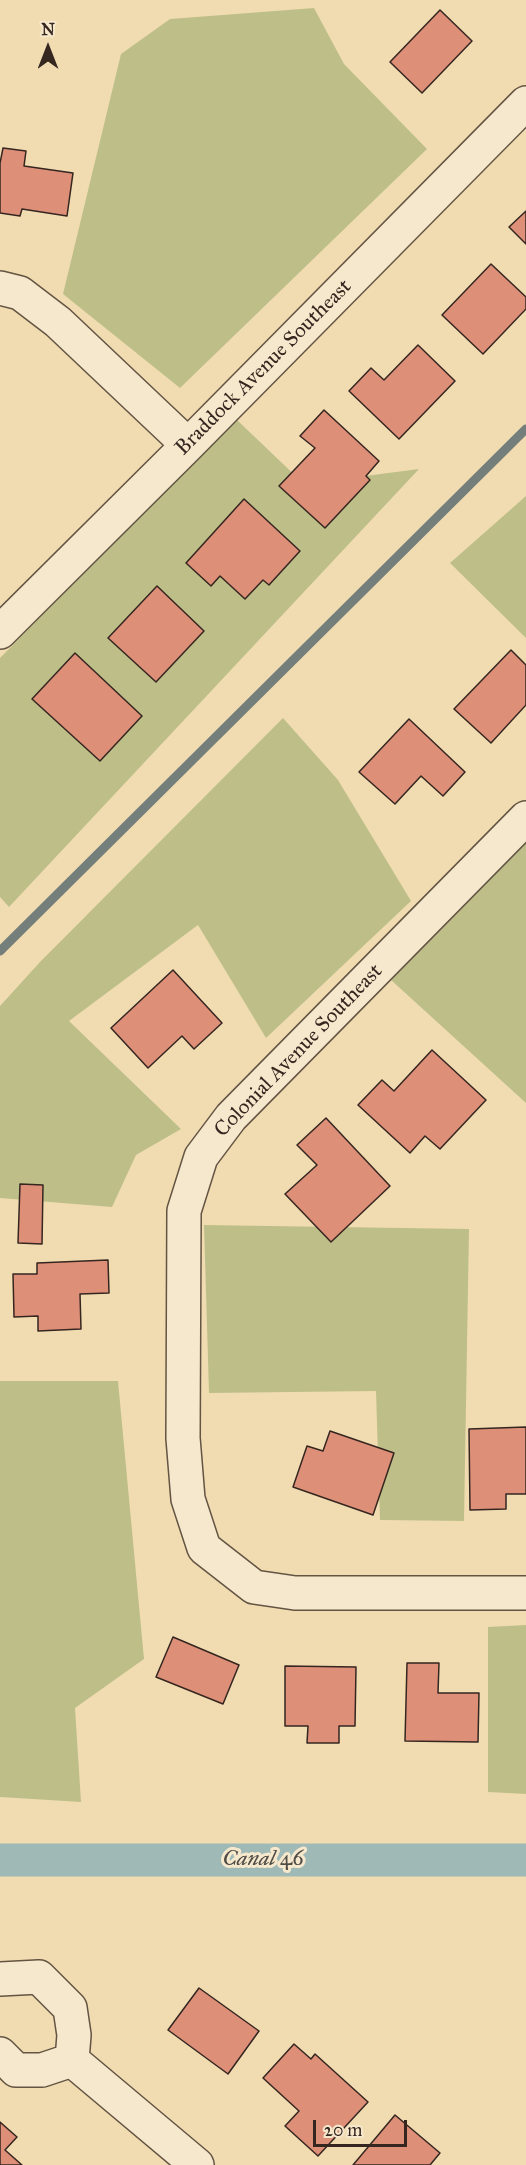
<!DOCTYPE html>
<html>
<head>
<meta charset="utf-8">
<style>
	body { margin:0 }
	#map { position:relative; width:526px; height:2165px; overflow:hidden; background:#f1dcb1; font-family:"IM FELL Great Primer",serif }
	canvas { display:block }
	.north { position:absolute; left:18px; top:18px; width:60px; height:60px; -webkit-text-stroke:4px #f6e8cc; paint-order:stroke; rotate:0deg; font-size:16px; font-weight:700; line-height:24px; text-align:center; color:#352620 }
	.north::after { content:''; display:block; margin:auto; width:21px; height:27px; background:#352620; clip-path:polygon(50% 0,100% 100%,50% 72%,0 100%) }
	.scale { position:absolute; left:313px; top:2120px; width:94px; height:27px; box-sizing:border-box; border:3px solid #352620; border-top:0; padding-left:8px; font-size:18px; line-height:21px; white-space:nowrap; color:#352620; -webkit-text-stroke:4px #f6e8cc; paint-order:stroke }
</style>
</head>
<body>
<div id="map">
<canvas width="526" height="2165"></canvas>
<div class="north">N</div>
<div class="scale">20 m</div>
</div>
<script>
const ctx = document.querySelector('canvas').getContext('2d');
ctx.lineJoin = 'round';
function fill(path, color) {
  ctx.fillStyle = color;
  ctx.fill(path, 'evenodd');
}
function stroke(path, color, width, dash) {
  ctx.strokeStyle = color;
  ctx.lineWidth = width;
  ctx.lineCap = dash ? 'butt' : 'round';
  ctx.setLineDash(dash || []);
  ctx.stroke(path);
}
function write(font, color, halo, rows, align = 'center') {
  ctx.font = font + ' "IM FELL Great Primer",serif';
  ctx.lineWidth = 6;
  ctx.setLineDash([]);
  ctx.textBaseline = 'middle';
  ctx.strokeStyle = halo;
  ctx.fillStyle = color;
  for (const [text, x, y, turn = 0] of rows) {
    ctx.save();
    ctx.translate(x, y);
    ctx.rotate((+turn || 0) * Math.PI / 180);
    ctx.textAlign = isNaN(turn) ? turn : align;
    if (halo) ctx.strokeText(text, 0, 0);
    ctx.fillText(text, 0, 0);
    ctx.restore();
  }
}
fill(new Path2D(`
	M314,8l30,56 83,85 -247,239 -117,-94 58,-240 49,-35z
	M236,419l68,65 115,-15 -410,438 -9,-10v-239z
	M526,496v142l-76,-75z
	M283,718l55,62 73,121 -145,137 -68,-113 -129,96 112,108 -45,26 -24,52 -112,-9v-192l40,-44z
	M526,843v260l-135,-123z
	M204,1225l265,4 -5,292 -84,-1 -4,-129 -167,2z
	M0,1381h118l26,278 -69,49 6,94 -81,-5z
	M526,1625v169l-38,-2v-165z`), '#bebf88');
stroke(new Path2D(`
	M0,951l526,-522`), '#747e7a', 9);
stroke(new Path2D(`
	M0,1860h526`), '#9eb9b6', 33);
const building = new Path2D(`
	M440,10l32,31 -50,52 -32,-31z
	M3,148l23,3 -2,15 49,7 -6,43 -45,-7 -2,7 -20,-3v-50z
	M526,211v33l-17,-17z
	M491,264l35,33v12l-43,45 -41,-39z
	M418,345l37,36 -56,58 -50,-48 22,-23 13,12z
	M324,410l55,51 -13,15 4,4 -45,48 -46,-42 36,-38 -15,-12z
	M244,499l56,52 -31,34 -6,-5 -18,19 -25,-23 -9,10 -25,-23z
	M157,586l47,45 -48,51 -48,-44z
	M511,650l15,15v40l-35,38 -37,-34z
	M75,653l67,63 -42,45 -68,-62z
	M409,719l56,53 -22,24 -22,-20 -26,28 -36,-32z
	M173,970l49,53 -28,26 -12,-13 -34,32 -37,-40z
	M432,1050l54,50 -46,49 -15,-13 -15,17 -52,-48 24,-25 12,11z
	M326,1118l64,68 -59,56 -46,-48 32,-29 -20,-20z
	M20,1184l23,1 -1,59 -24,-1z
	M108,1260l1,33 -29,1 1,35 -43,2v-15l-24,1 -1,-43h24v-11z
	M526,1427v67h-20v15l-36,1 -1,-81z
	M330,1431l64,22 -21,62 -80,-28 14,-41 16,5z
	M173,1637l66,28 -16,39 -67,-27z
	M407,1663h32l-1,30h41l-1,49 -73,-1z
	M285,1666l71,1 -1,59h-16v17h-32l1,-17h-23z
	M199,1988l60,43 -31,43 -60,-44z
	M294,2044l17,15 4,-5 53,48 -50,54 -33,-30 14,-15 -36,-33z
	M395,2115l45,38 -10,12h-77z
	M0,2122l17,15 -12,13 17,15h-22z`);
fill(building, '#dd8f78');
stroke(building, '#352620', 1.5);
const street = new Path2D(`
	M0,288l20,5 38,29 130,123
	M0,632l188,-187 338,-342
	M526,818l-295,299 -30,40 -17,54 -1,227 5,61 16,49 50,39 41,6h231
	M0,1979l39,-2 31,31 4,27 -2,25
	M0,2054l16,16h26l30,-10
	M72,2060l125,105`);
stroke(street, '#645444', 36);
stroke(street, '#f6e8cc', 33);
write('21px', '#352620', '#f6e8cc', [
	["Braddock Avenue Southeast",264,368,-45],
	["Colonial Avenue Southeast",299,1051,-46]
]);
write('italic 22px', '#4f4b46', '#f6e8cc', [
	["Canal 46",263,1860]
]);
</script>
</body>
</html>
